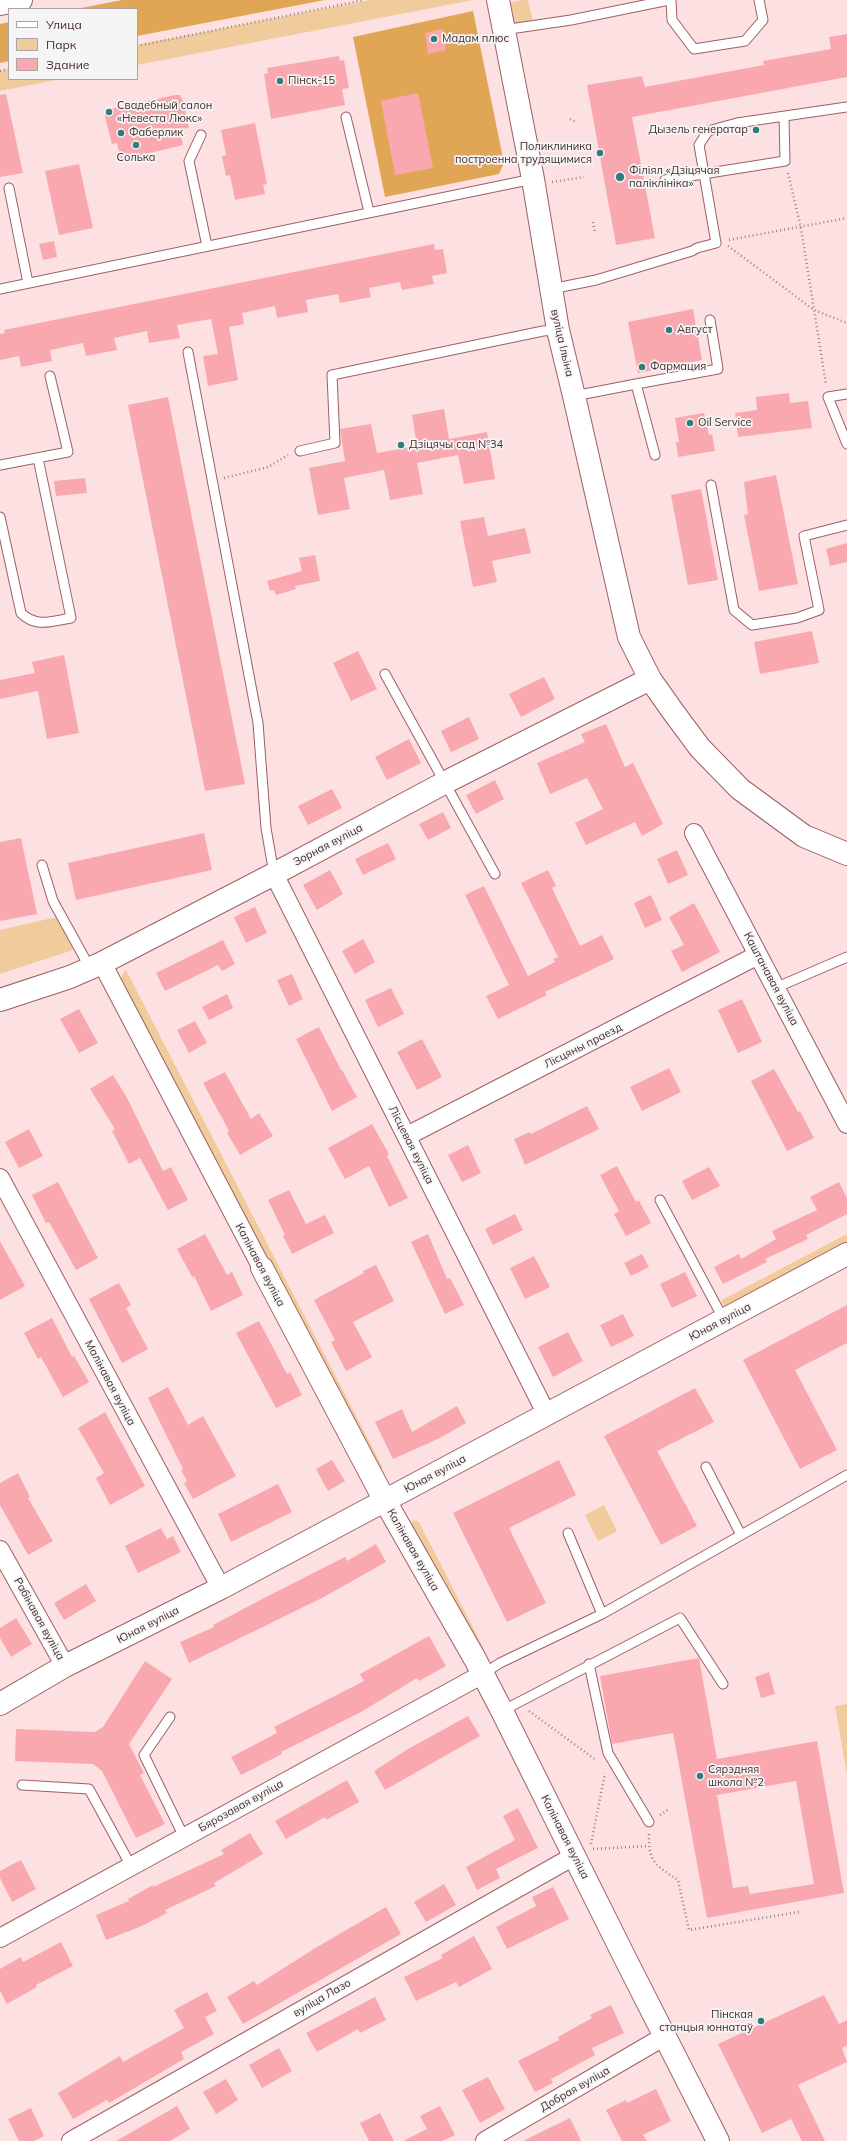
<!DOCTYPE html>
<html>
<head>
<meta charset="utf-8">
<style>
	body { margin:0 }
	#map { position:relative; width:847px; height:2141px; overflow:hidden; background:#fde0e2; font-family:Mulish,sans-serif }
	canvas { display:block }
	.legend { position:absolute; left:8px; top:8px; width:130px; height:72px; box-sizing:border-box; background:#f5f5f5; border:1px solid #afa4a5; margin:0; padding:5px 7px; list-style:none; font-size:12px; color:#452a2d }
	.legend li { display:flex; align-items:center; gap:8px; height:20px }
	.legend b { width:20px; border:1px solid #afa4a5 }
</style>
</head>
<body>
<div id="map">
<canvas width="847" height="2141"></canvas>
<ul class="legend">
<li><b style="height:5px;background:#fff"></b>Улица</li>
<li><b style="height:11px;background:#f0cb9b"></b>Парк</li>
<li><b style="height:11px;background:#f9a8b0"></b>Здание</li>
</ul>
</div>
<script>
const ctx = document.querySelector('canvas').getContext('2d');
ctx.lineJoin = 'round';
function fill(path, color) {
  ctx.fillStyle = color;
  ctx.fill(path, 'evenodd');
}
function stroke(path, color, width, dash) {
  ctx.strokeStyle = color;
  ctx.lineWidth = width;
  ctx.lineCap = dash ? 'butt' : 'round';
  ctx.setLineDash(dash || []);
  ctx.stroke(path);
}
function write(font, color, halo, rows, align = 'center') {
  ctx.font = font + ' Mulish,sans-serif';
  ctx.lineWidth = 3.5;
  ctx.setLineDash([]);
  ctx.textBaseline = 'middle';
  ctx.strokeStyle = halo;
  ctx.fillStyle = color;
  for (const [text, x, y, turn = 0] of rows) {
    ctx.save();
    ctx.translate(x, y);
    ctx.rotate((+turn || 0) * Math.PI / 180);
    ctx.textAlign = isNaN(turn) ? turn : align;
    if (halo) ctx.strokeText(text, 0, 0);
    ctx.fillText(text, 0, 0);
    ctx.restore();
  }
}
fill(new Path2D(`
	M370,0h103l-336,65v-20z
	M523,0h5l5,22 -19,3 -9,-22z
	M9,69v10h52l-61,12v-20z
	M57,917l15,28 1,5 -73,24v-44z
	M126,970l257,498 -9,3 -251,-486c-2,-6 -2,-11 3,-15z
	M847,1234v11l-120,62 -5,-3v-4z
	M604,1505l13,26 -19,10 -13,-26z
	M415,1520l4,2 65,127 -2,3h-4l-68,-129z
	M847,1704v70l-12,-68z`), '#f0cb9b');
fill(new Path2D(`
	M122,0h203l-188,36v-27h-61z
	M473,11l31,152 -5,11 -114,23 -32,-160z
	M9,22v39l-9,2v-39z`), '#e1a655');
fill(new Path2D(`
	M443,29l3,21 -18,4 -3,-21z
	M847,34v43l-215,40 23,121 -39,7 -29,-160 55,-9 3,11 119,-22 -1,-4 68,-12 -2,-12z
	M339,56l1,5 4,-1 5,28 -7,1 3,16 -74,14 -7,-45 4,-1 -1,-5z
	M418,93l15,75 -38,7 -14,-74z
	M6,94l17,79 -23,4v-82z
	M175,95h5l4,8 5,25 -10,1 4,16 -62,15 -4,-17 -5,1 -7,-27 1,-7z
	M255,123l12,61 -4,1 2,9 -30,6 -5,-25 -4,1 -4,-20 4,-1 -5,-25z
	M79,164l14,64 -34,7 -14,-64z
	M54,241l3,16 -14,3 -4,-16z
	M434,244l1,6 8,-1 4,24 -15,3 2,8 -32,6 -2,-8 -31,6 2,9 -31,6 -2,-9 -32,6 2,12 -31,6 -2,-12 -33,7 2,11 -15,3 9,53 -30,6 -5,-30 15,-2 -7,-35 -34,6 3,13 -31,5 -2,-12 -33,7 3,12 -31,6 -3,-13 -33,7 2,11 -31,6 -2,-11 -19,4v-26l5,-1 -1,-3z
	M693,309l9,51 -64,13 -10,-51z
	M789,393l1,10 18,-2 4,27 -74,9 -3,-24 22,-3 -1,-13z
	M168,397l77,387 -40,7 -77,-386z
	M444,409l5,30 38,-7 8,47 -31,5 -6,-29 -41,8 6,31 -33,6 -6,-30 -40,8 6,31 -32,6 -9,-47 36,-7 -5,-32 31,-5 6,29 40,-7 -5,-31z
	M704,413l5,22 3,-1 3,17 -37,6 -2,-15h3l-4,-24z
	M776,475l22,109 -39,7 -15,-76 4,-1 -4,-32z
	M85,478l2,15 -31,3 -2,-15z
	M701,489l17,91 -30,5 -17,-90z
	M484,517l4,19 37,-8 6,25 -39,8 5,21 -24,5 -13,-66z
	M847,543v19l-17,4 -4,-17z
	M315,555l5,26 -25,5 1,3 -20,6 -2,-5 -4,1 -3,-10 35,-10 -3,-13z
	M812,631l7,32 -59,11 -6,-32z
	M358,651l19,38 -26,12 -18,-38z
	M64,655l15,78 -32,6 -9,-48 -38,8v-19l35,-7 -3,-11z
	M544,677l11,22 -34,18 -12,-23z
	M469,717l10,22 -28,13 -10,-21z
	M606,724l19,43 8,-4 30,61 -21,12 -7,-14 -49,23 -11,-22 28,-14 -16,-31 -37,16 -13,-31 48,-21 -4,-8z
	M409,739l12,24 -34,17 -12,-23z
	M495,780l9,19 -28,15 -10,-19z
	M332,789l10,19 -34,17 -10,-19z
	M443,812l8,16 -23,12 -9,-16z
	M204,833l8,37 -136,30 -8,-37z
	M21,838l16,76 -37,7v-79z
	M388,843l8,16 -33,16 -8,-16z
	M677,850l11,25 -20,9 -11,-25z
	M330,870l13,24 -26,16 -14,-25z
	M548,870l8,16 -4,2 28,58 22,-11 12,24 -69,33 2,3 -49,24 -12,-23 23,-11 -44,-90 19,-9 44,90 27,-14 -2,-3 5,-2 -37,-74z
	M651,895l11,25 -17,8 -11,-25z
	M694,903l26,49 -38,20 -11,-21 13,-6 -15,-28z
	M255,907l12,26 -21,10 -12,-26z
	M363,939l12,23 -20,12 -13,-23z
	M223,940l12,24 -13,7 -4,-6 -53,26 -9,-18z
	M292,974l11,25 -14,7 -12,-26z
	M391,988l13,26 -26,13 -13,-27z
	M227,994l6,14 -24,12 -7,-13z
	M742,999l20,43 -24,11 -20,-43z
	M79,1009l19,34 -19,10 -19,-34z
	M195,1021l12,22 -18,10 -12,-23z
	M319,1027l22,43h1l15,27 -25,14 -36,-72z
	M422,1039l20,38 -25,13 -20,-38z
	M669,1068l12,24 -39,19 -12,-24z
	M774,1069l24,43 2,-1 14,27 -27,13 -36,-70z
	M225,1072l26,47 8,-6 14,23 -33,19 -13,-22 2,-2 -26,-48z
	M113,1075l13,21 37,75 8,-4 17,33 -20,10 -28,-52 -11,6 -17,-33 3,-2 -25,-40z
	M587,1106l12,23 -74,36 -11,-26 16,-7 1,2z
	M372,1124l17,30 -2,2 21,42 -19,9 -20,-41 -24,13 -17,-31z
	M29,1129l14,27 -24,12 -14,-26z
	M468,1145l13,28 -19,9 -14,-27z
	M617,1166l19,36 3,-1 12,22 -25,13 -12,-22 5,-3 -19,-36z
	M709,1167l11,19 -28,14 -10,-19z
	M58,1182l40,76 -22,12 -27,-48 -3,1 -14,-28z
	M839,1182l8,16v16l-41,21 2,4 -43,20 2,3 -44,22 -9,-17 25,-13 2,5 35,-20 -4,-8 45,-21 -7,-13z
	M289,1190l17,34 19,-9 9,18 -42,21 -9,-18 2,-1 -17,-35z
	M515,1214l8,16 -30,15 -8,-16z
	M205,1234l22,41 5,-3 11,23 -32,16 -17,-35 -2,1 -15,-28z
	M428,1234l19,45 3,-1 14,27 -19,9 -34,-72z
	M0,1241l25,45 -25,14z
	M642,1254l7,13 -18,9 -7,-13z
	M534,1256l16,31 -25,12 -15,-31z
	M376,1265l18,36 -41,21 19,35 -26,14 -15,-29 4,-2 -21,-40 50,-27 -1,-2z
	M685,1272l12,24 -25,12 -12,-24z
	M119,1283l12,22 -5,3 22,41 -26,14 -33,-64z
	M847,1305v38l-52,27 42,80 -37,19 -57,-109z
	M623,1314l11,22 -23,11 -11,-22z
	M52,1318l20,39 2,-1 15,26 -26,15 -22,-40 -3,2 -14,-26z
	M259,1321l28,53 3,-2 12,23 -26,13 -40,-75z
	M568,1332l15,29 -30,16 -15,-30z
	M168,1387l20,38 15,-9 33,60 -43,23 -9,-16 3,-2 -6,-11 2,-1 -35,-71z
	M695,1388l19,34 -57,29 40,75 -36,19 -57,-109z
	M457,1406l9,17 -26,15 -47,21 -18,-37 27,-13 10,23z
	M105,1412l40,74 -35,19 -14,-27 8,-5 -26,-45z
	M332,1460l13,21 -17,10 -12,-22z
	M559,1460l17,35 -67,33 37,75 -39,19 -54,-109z
	M18,1473l12,24 -2,1 25,43 -25,14 -28,-50v-22z
	M278,1484l14,28 -61,30 -13,-28z
	M161,1528l6,11 6,-3 8,16 -43,21 -13,-27z
	M376,1544l10,18 -64,36 -133,65 -9,-21 34,-15 -1,-2 57,-30 75,-38 2,4z
	M86,1584l10,17 -32,19 -10,-17z
	M16,1618l16,26 -21,13 -11,-19v-10z
	M429,1636l17,30 -27,15 -2,-3 -56,34 -80,40 1,2 -41,21 -10,-18 46,-24 -3,-6 90,-46 -4,-7z
	M699,1658l18,101 100,-18 27,152 -137,25 -34,-185 -61,11 -12,-68zM796,1781l18,103 -64,10 -2,-8 -15,2 -16,-93z
	M145,1661l27,18 -43,65 15,29 -4,2 25,49 -29,14 -34,-67 -9,-7 -78,-3 1,-32 79,3 8,-5z
	M769,1672l6,22 -14,4 -6,-21z
	M468,1716l12,20 -95,54 -11,-19 34,-22z
	M347,1780l12,22 -33,18 -1,-3 -39,22 -11,-18z
	M518,1808l20,40 -42,21 4,9 -23,12 -11,-23 49,-27 -12,-24z
	M250,1833l13,21 -49,29 2,3 -51,24 2,3 -25,13 -36,14 -10,-25 33,-14 -1,-2 25,-14v2l71,-33 -3,-4z
	M21,1860l15,29 -24,13 -12,-24v-7z
	M444,1884l12,21 -30,17 -12,-20z
	M553,1887l16,32 -62,30 -11,-22 40,-21 -4,-9z
	M386,1907l15,27 -158,90 -16,-27 27,-16 3,4 60,-38z
	M474,1936l18,33 -33,18 -3,-5 -40,19 -12,-24 39,-19 -2,-3z
	M61,1942l12,24 -37,19 1,2 -30,17 -7,-13v-22l21,-12 2,5z
	M207,1992l10,19 -12,6 9,17 -33,18 3,7 -75,44 -2,-3 -34,19 -15,-26 62,-37 3,6 61,-34 -10,-18z
	M824,1995l15,29 8,-4v25l-5,3 5,14 -49,23 27,56h-23l-11,-22 -29,14 -44,-89z
	M375,1997l11,23 -26,13 -2,-4 -41,23 -11,-19z
	M611,2005l13,28 -32,15 3,7 -44,24 2,4 -18,9 -17,-31 41,-21 -1,-3 34,-19 -2,-3z
	M279,2048l13,23 -30,17 -13,-23z
	M488,2077l17,32 -25,14 -18,-33z
	M226,2079l12,21 -22,14 -13,-22z
	M656,2089l15,32 -28,14 4,6h-25l-16,-31 20,-10 1,3z
	M177,2106l13,23 -20,12h-54z
	M440,2106l15,29 -13,6h-39l24,-12 -7,-13z
	M31,2108l13,28 -10,5h-15l-11,-22z
	M380,2113l14,28h-25l-9,-18z
	M570,2118l11,23h-58z`), '#f9a8b0');
const lane = new Path2D(`
	M671,0l1,20 22,29 51,-8 18,-21 -4,-20
	M503,30l68,-10 98,-20
	M346,117l23,95
	M201,135l-12,26 18,85
	M665,180l120,-19 -1,-44
	M9,188l19,95
	M0,289l533,-110
	M551,289l45,-9 96,-29 5,-3 19,-5 -17,-98 9,-14 29,-8 110,-16
	M188,352l70,371 8,105 8,46
	M636,384l82,-15 -8,-49
	M847,394l-19,3 19,47
	M574,396l62,-12 19,71
	M300,451l35,-8 -3,-68 211,-44 15,-1
	M0,465l68,-13 -18,-76
	M711,485l23,125 18,15 45,-7 22,-8 -15,-74 43,-11
	M0,517l21,96c15,15 31,8 50,5l-33,-160
	M385,674l110,200
	M42,865l11,36 37,67
	M775,988l72,-31
	M660,1200l64,120
	M706,1467l35,68
	M568,1533l34,81
	M589,1664l19,89 41,69
	M483,1674l17,-11 102,-49 245,-139
	M502,1711l178,-93 43,66
	M170,1717l-26,38 40,82
	M22,1785l67,4 42,77`);
const street = new Path2D(`
	M694,833l153,291
	M274,874l273,541
	M102,963l160,305
	M407,1136l351,-181
	M0,1178l221,410
	M0,1550l65,116
	M0,1938l483,-264
	M71,2141l503,-285
	M485,2141l180,-105`);
const secondary = new Path2D(`
	M498,0l35,179 25,151 16,66 55,241 21,42 24,34 26,35 40,41 64,47 43,18
	M0,4l21,-4
	M0,1000l70,-23 32,-14 172,-89 172,-92 204,-103
	M262,1268l123,233 90,158 27,52 124,249 92,181
	M0,1704l65,-38 156,-78 626,-334`);
stroke(lane, '#9c6066', 11);
stroke(street, '#9c6066', 20);
stroke(secondary, '#9c6066', 24);
stroke(new Path2D(`
	M137,46l227,-46
	M0,71l9,-2
	M570,119l6,3
	M788,173l13,55 25,157
	M552,182l32,-5
	M593,222l2,11
	M729,240l118,-22
	M728,246l86,64 33,13
	M224,478l44,-11 20,-12
	M529,1711l67,49
	M660,1815l9,-6
	M649,1834c-1,29 8,32 29,46l11,50 110,-18
	M591,1844l14,-71
	M593,1849l56,-3`), '#9e8285', 2.5, [1, 3]);
stroke(lane, '#fff', 9);
stroke(street, '#fff', 18);
stroke(secondary, '#fff', 22);
for (const [x, y, r, color] of [
	[434,39,4,"#337c7b"],
	[280,81,4,"#337c7b"],
	[109,112,4,"#337c7b"],
	[756,130,4,"#337c7b"],
	[121,133,4,"#337c7b"],
	[136,145,4,"#337c7b"],
	[600,153,4,"#337c7b"],
	[620,177,5,"#337c7b"],
	[669,330,4,"#337c7b"],
	[642,367,4,"#337c7b"],
	[690,423,4,"#337c7b"],
	[401,445,4,"#337c7b"],
	[700,1776,4,"#337c7b"],
	[761,2021,4,"#337c7b"]
]) {
  const dot = new Path2D();
  dot.arc(x, y, r, 0, 2 * Math.PI);
  ctx.fillStyle = color;
  ctx.fill(dot);
  stroke(dot, '#f5f5f5', 1.5);
}
write('11px', '#452a2d', '#f5f5f5', [
	["Мадам плюс",442,39],
	["Пінск-15",288,81],
	["Свадебный салон",117,106],
	["«Невеста Люкс»",117,119],
	["Дызель генератар",748,130,"right"],
	["Фаберлик",129,133],
	["Поликлиника",592,147,"right"],
	["построенна трудящимися",592,160,"right"],
	["Солька",136,158,"center"],
	["Філіял «Дзіцячая",629,171],
	["паліклініка»",629,184],
	["Август",677,330],
	["Фармация",650,367],
	["Oil Service",698,423],
	["Дзіцячы сад №34",409,445],
	["Сярэдняя",708,1770],
	["школа №2",708,1783],
	["Пінская",753,2015,"right"],
	["станцыя юннатаў",753,2028,"right"]
], 'left');
write('11px', '#452a2d', '#f5f5f5', [
	["вуліца Ільіна",562,343,77],
	["Зорная вуліца",328,845,-28],
	["Каштанавая вуліца",771,979,62],
	["Лісцяны праезд",583,1046,-27],
	["Лісцевая вуліца",411,1145,63],
	["Калінавая вуліца",260,1265,62],
	["Юная вуліца",720,1322,-28],
	["Малінавая вуліца",110,1383,62],
	["Юная вуліца",435,1474,-28],
	["Калінавая вуліца",413,1550,60],
	["Рабінавая вуліца",39,1619,61],
	["Юная вуліца",148,1625,-27],
	["Бярозавая вуліца",241,1806,-29],
	["Калінавая вуліца",565,1837,63],
	["вуліца Лазо",322,1998,-30],
	["Добрая вуліца",575,2089,-30]
]);
</script>
</body>
</html>
